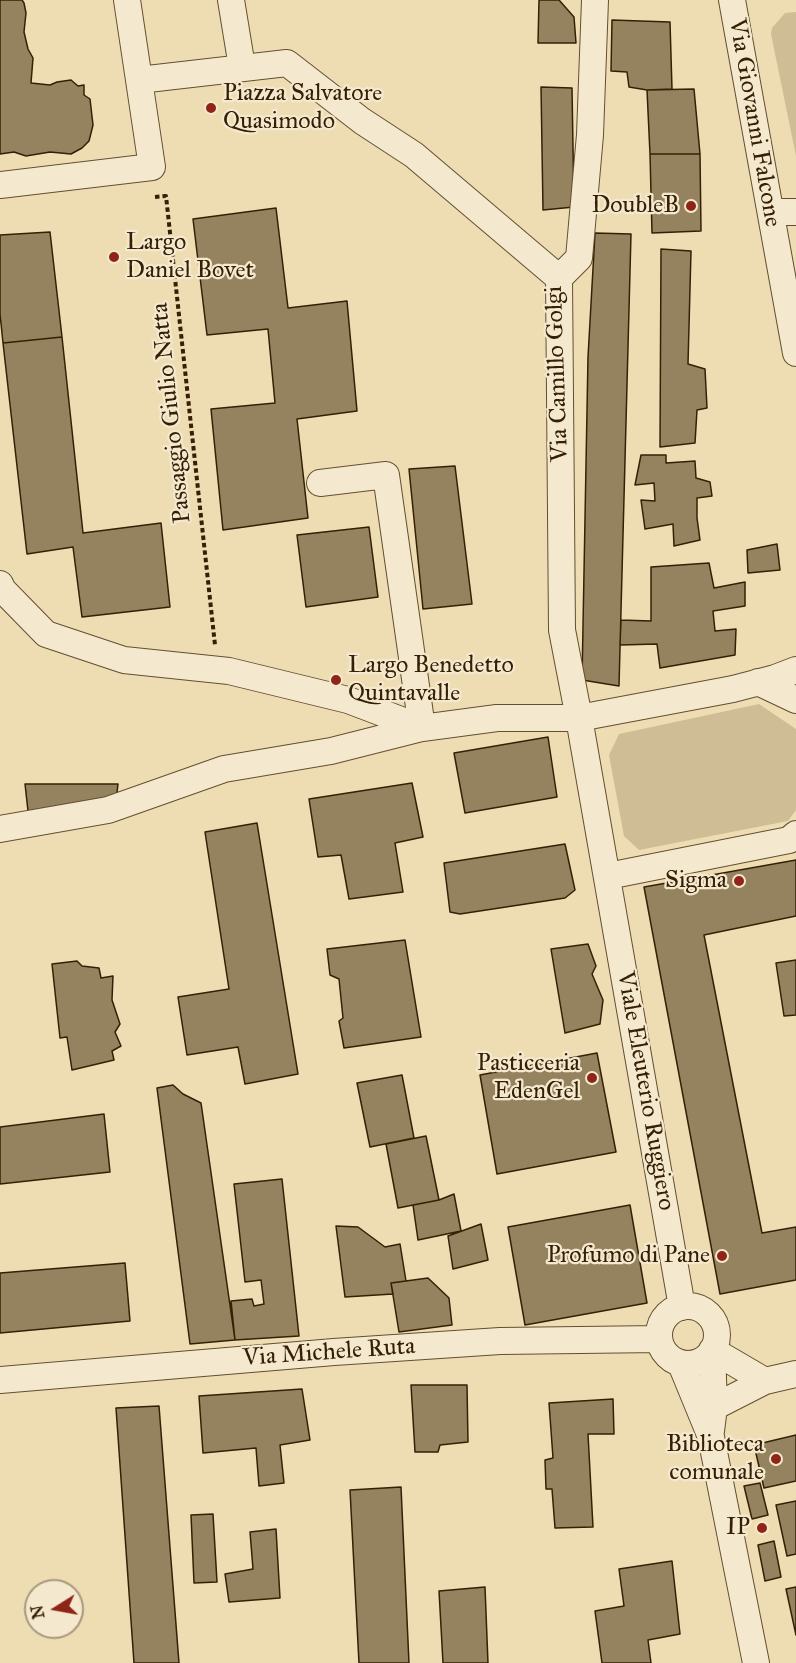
<!DOCTYPE html>
<html>
<head>
<meta charset="utf-8">
<style>
	body { margin:0 }
	#map { position:relative; width:796px; height:1663px; overflow:hidden; background:#eeddb3; font-family:"IM FELL Great Primer",serif }
	canvas { display:block }
	.north { position:absolute; left:24px; top:1579px; width:60px; height:60px; box-sizing:border-box; background:#f4e9ce; border:2px solid #a8997e; border-radius:50%; rotate:259deg; font-size:16px; font-weight:700; line-height:24px; text-align:center; color:#352005 }
	.north::after { content:''; display:block; margin:auto; width:21px; height:27px; background:#8f2418; clip-path:polygon(50% 0,100% 100%,50% 72%,0 100%) }
</style>
</head>
<body>
<div id="map">
<canvas width="796" height="1663"></canvas>
<div class="north">N</div>
</div>
<script>
const ctx = document.querySelector('canvas').getContext('2d');
ctx.lineJoin = 'round';
function fill(path, color) {
  ctx.fillStyle = color;
  ctx.fill(path, 'evenodd');
}
function stroke(path, color, width, dash) {
  ctx.strokeStyle = color;
  ctx.lineWidth = width;
  ctx.lineCap = dash ? 'butt' : 'round';
  ctx.setLineDash(dash || []);
  ctx.stroke(path);
}
function write(font, color, halo, rows, align = 'center') {
  ctx.font = font + ' "IM FELL Great Primer",serif';
  ctx.lineWidth = 4.5;
  ctx.setLineDash([]);
  ctx.textBaseline = 'middle';
  ctx.strokeStyle = halo;
  ctx.fillStyle = color;
  for (const [text, x, y, turn = 0] of rows) {
    ctx.save();
    ctx.translate(x, y);
    ctx.rotate((+turn || 0) * Math.PI / 180);
    ctx.textAlign = isNaN(turn) ? turn : align;
    if (halo) ctx.strokeText(text, 0, 0);
    ctx.fillText(text, 0, 0);
    ctx.restore();
  }
}
fill(new Path2D(`
	M796,12v144l-25,-122 1,-6 13,-15z
	M759,704l37,25v81l-8,11 -149,29 -15,-14 -15,-81 10,-21z`), '#cfbd95');
const building = new Path2D(`
	M0,0h22l2,3 2,10 -2,19 4,17 5,9 -2,25 19,2 7,-3 14,-2 7,6 6,-1v10l6,4 3,26 -4,16 -7,7 -11,6 -21,-2 -24,4 -12,-4 -14,2z
	M539,0h20l15,17 2,26h-38z
	M612,20l58,2 2,67 -25,1 -18,-3 -2,-15 -16,-1z
	M541,87l31,1 2,119 -31,3z
	M694,89l6,65h-50l-3,-64z
	M650,154h50l1,77 -49,2z
	M276,208l12,100 59,-7 10,110 -60,8 11,99 -85,12 -12,-121 64,-6 -7,-74 -61,6 -14,-116z
	M50,232l12,105 -59,6 -3,-29v-79z
	M595,233l36,1 -12,452 -37,-6 6,-323z
	M661,249l30,2 -3,113 17,5 2,39 -10,2 -2,33 -35,4z
	M62,337l21,196 78,-10 9,84 -88,10 -9,-70 -46,7 -24,-211z
	M641,455h25v8l29,-2 1,17 14,4 2,14 -15,2v20l3,22 -26,6 -1,-22 -28,5 -4,-29 14,1 -1,-18 -19,2z
	M455,466l17,138 -49,5 -14,-140z
	M369,527l9,70 -72,10 -9,-72z
	M777,544l3,26 -32,3 -1,-23z
	M709,563l5,25 31,-6v24l-32,5 2,20 21,-2 -1,26 -75,13 -3,-24 -37,1 1,-25 30,1v-54z
	M548,737l9,60 -92,16 -11,-60z
	M412,783l11,54 -28,6 8,49 -54,7 -8,-44 -23,2 -9,-58z
	M25,784h93l-2,17 -88,10z
	M257,823l41,251 -53,10 -7,-37 -51,8 -9,-58 51,-8 -24,-157z
	M565,844l10,46 -10,8 -105,16 -10,-2 -6,-49z
	M796,860v56l-92,19 58,298 34,-6v53l-76,14 -76,-407z
	M405,940l16,97 -77,11 -5,-27 4,-3 -4,-39 -9,-4 -3,-26z
	M588,944l8,22 -4,8 11,26 -3,24 -35,9 -14,-84z
	M796,960v55l-12,1 -8,-53z
	M77,961l5,5 17,2 2,10 12,-2 -1,24 8,24 -5,8 6,14 -9,5 2,9 -42,10 -5,-33 -7,1 -8,-74z
	M597,1053l19,99 -119,22 -17,-99z
	M402,1075l12,63 -44,9 -13,-64z
	M173,1085l10,9 18,9 34,237 -45,4 -33,-256z
	M104,1114l6,58 -110,12v-57z
	M426,1136l13,64 -41,8 -12,-64z
	M282,1179l17,157 -64,4 -4,-39 21,-2 2,7 10,-2 -3,-24 -16,2 -11,-98z
	M454,1194l7,37 -43,9 -5,-35 26,-5z
	M630,1205l17,98 -122,22 -17,-98z
	M481,1224l7,36 -35,9 -5,-33z
	M336,1226l22,1 27,20 15,-3 6,37 -15,2 2,11 -48,3z
	M125,1263l5,58 -130,12v-60z
	M428,1278l21,20 3,27 -53,7 -8,-49z
	M411,1385h56l1,57 -28,3 -2,7h-23z
	M302,1389l8,51 -30,5 4,38 -25,3 -3,-38 -53,5 -4,-57z
	M613,1399l1,35h-26l5,93 -38,1 -3,-39h-6l-1,-29 8,-2 -4,-55z
	M159,1406l20,257h-45l-18,-255z
	M796,1435v46l-32,7 -10,-43z
	M760,1483l8,32 -16,4 -8,-33z
	M401,1487l8,176h-50l-9,-173z
	M796,1501v53l-9,2 -11,-51z
	M213,1514l4,68 -23,1 -3,-68z
	M276,1529l4,69 -51,4 -4,-28 28,-5 -3,-37z
	M774,1541l7,36 -16,4 -7,-36z
	M672,1561l8,73 -32,6 3,23h-49l-7,-52 29,-5 -5,-37z
	M485,1587l3,76h-45l-4,-72z
	M796,1587v48l-10,-46z`);
fill(building, '#95825f');
stroke(building, '#352005', 1.5);
const minor = new Path2D(`
	M231,0l11,67
	M732,0l64,353
	M0,185l152,-18 -13,-87
	M771,212h25
	M559,278l20,-20 11,-123 5,-135
	M0,584l3,6 43,44 78,26 105,11 119,29 74,28 75,-10h82l-17,-88 -3,-352 -145,-123 -52,-34 -75,-58 -148,17 -12,-80
	M758,682l38,18
	M0,829l108,-19 116,-41 107,-18 91,-23 -36,-253 -66,8
	M608,876l181,-36 7,-6
	M659 1335a29 29 0 1 1 58 0a29 29 0 1 1-58 0Z
	M682,1307l-103,-589 154,-29 42,-11 21,-8
	M712,1350l53,31 31,-7
	M681,1364l30,73 45,226
	M0,1380l334,-28 166,-11 159,-2
	M714,1407l51,-26
	M711,1431l3,-24 -2,-57`);
stroke(minor, '#634f30', 28);
stroke(new Path2D(`
	M155,197l11,-1 49,449`), '#352005', 4, [4.5, 3]);
stroke(minor, '#f4e9ce', 26);
for (const [x, y, r, color] of [
	[211,108,6,"#8f2418"],
	[691,206,6,"#8f2418"],
	[114,257,6,"#8f2418"],
	[336,680,6,"#8f2418"],
	[739,881,6,"#8f2418"],
	[592,1078,6,"#8f2418"],
	[722,1256,6,"#8f2418"],
	[776,1459,6,"#8f2418"],
	[762,1528,6,"#8f2418"]
]) {
  const dot = new Path2D();
  dot.arc(x, y, r, 0, 2 * Math.PI);
  ctx.fillStyle = color;
  ctx.fill(dot);
  stroke(dot, '#f4e9ce', 2);
}
write('24px', '#352005', '#f4e9ce', [
	["Piazza Salvatore",223,94,"left"],
	["Quasimodo",223,122,"left"],
	["DoubleB",679,206],
	["Largo",126,243,"left"],
	["Daniel Bovet",126,271,"left"],
	["Largo Benedetto",348,666,"left"],
	["Quintavalle",348,694,"left"],
	["Sigma",727,881],
	["Pasticceria",580,1064],
	["EdenGel",580,1092],
	["Profumo di Pane",710,1256],
	["Biblioteca",764,1445],
	["comunale",764,1473],
	["IP",750,1528]
], 'right');
write('24px', '#352005', '#f4e9ce', [
	["Via Giovanni Falcone",754,123,80],
	["Via Camillo Golgi",558,374,-92],
	["Passaggio Giulio Natta",172,413,-96],
	["Viale Eleuterio Ruggiero",645,1091,80],
	["Via Michele Ruta",329,1353,-4]
]);
</script>
</body>
</html>
